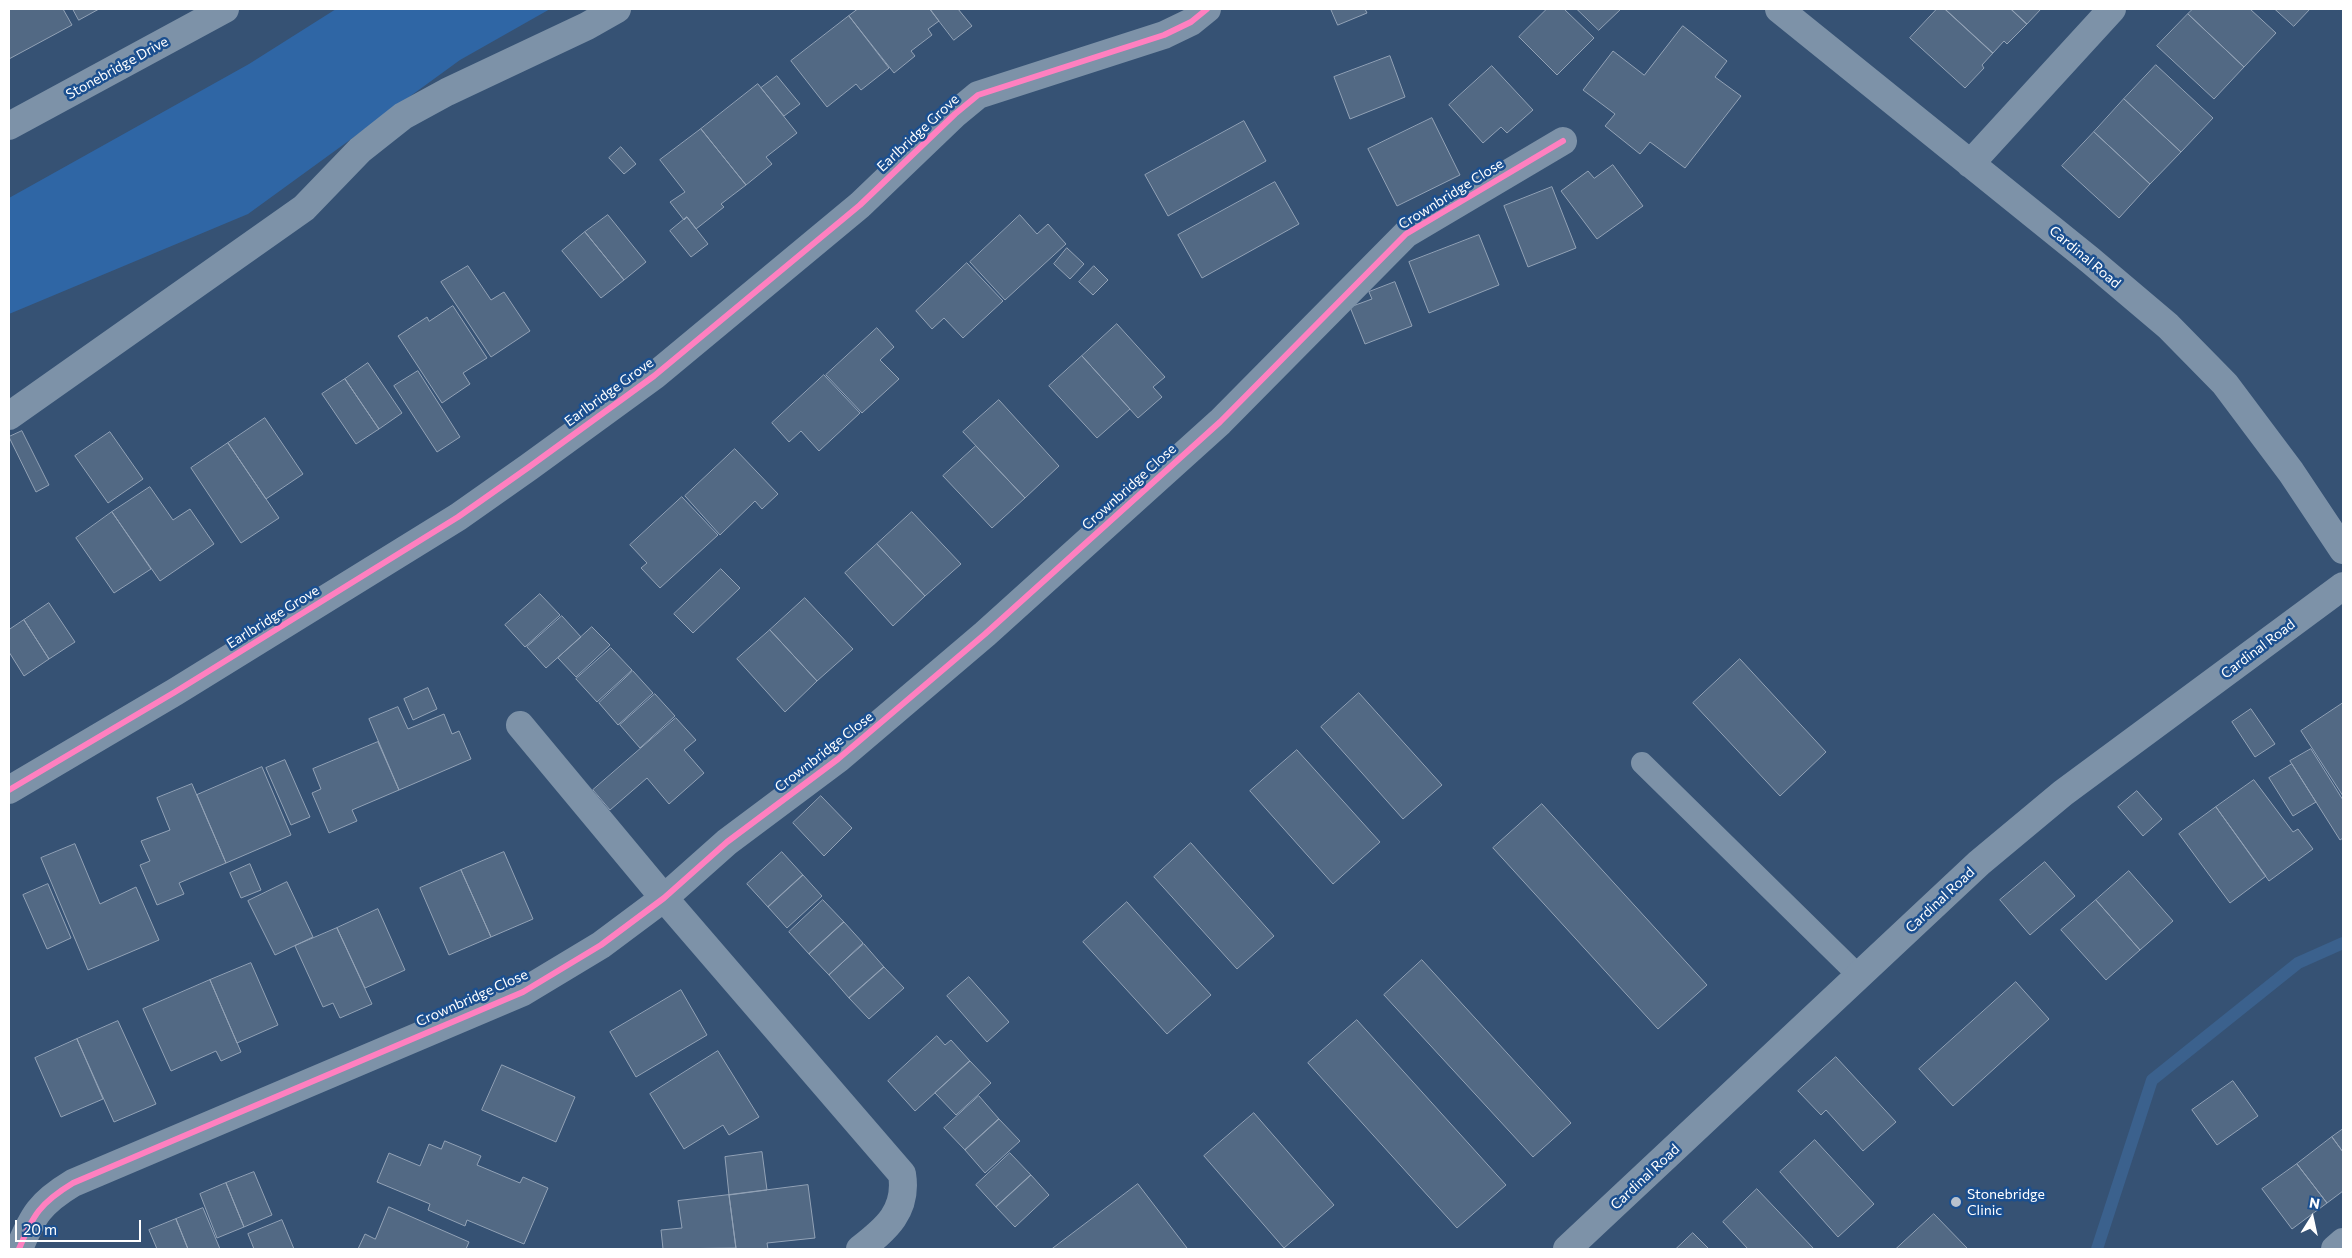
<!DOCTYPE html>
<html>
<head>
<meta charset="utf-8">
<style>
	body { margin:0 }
	#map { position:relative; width:2352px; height:1258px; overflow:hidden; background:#365274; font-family:Commissioner,sans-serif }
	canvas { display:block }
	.frame { position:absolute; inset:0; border:10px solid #fff; pointer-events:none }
	.north { position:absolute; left:2287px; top:1193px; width:50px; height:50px; -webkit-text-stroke:4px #1b4f8f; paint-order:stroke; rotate:10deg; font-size:14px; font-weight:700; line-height:20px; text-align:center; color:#fff }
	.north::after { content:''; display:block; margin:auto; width:18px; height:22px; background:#fff; clip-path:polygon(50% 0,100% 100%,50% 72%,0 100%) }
	.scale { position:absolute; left:15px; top:1220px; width:126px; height:22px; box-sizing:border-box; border:2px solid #fff; border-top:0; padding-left:6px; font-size:15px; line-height:18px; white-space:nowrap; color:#fff; -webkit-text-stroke:4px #1b4f8f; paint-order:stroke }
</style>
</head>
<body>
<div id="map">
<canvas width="2352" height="1258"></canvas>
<div class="frame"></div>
<div class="north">N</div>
<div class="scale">20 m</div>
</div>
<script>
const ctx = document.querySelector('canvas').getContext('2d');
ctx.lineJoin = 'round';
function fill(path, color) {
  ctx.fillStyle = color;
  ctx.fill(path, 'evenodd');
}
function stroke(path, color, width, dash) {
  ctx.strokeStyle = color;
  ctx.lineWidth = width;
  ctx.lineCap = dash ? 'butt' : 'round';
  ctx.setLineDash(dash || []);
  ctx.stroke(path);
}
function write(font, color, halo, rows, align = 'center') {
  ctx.font = font + ' Commissioner,sans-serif';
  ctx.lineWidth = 5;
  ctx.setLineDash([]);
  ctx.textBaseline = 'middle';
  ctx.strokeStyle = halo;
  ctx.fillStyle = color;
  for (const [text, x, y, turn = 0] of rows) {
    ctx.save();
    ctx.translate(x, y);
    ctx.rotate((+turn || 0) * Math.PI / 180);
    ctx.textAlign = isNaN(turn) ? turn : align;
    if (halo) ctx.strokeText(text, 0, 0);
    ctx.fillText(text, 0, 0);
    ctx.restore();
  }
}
fill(new Path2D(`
	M336,9h214l-90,51 -212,154 -239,100v-116l240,-134z`), '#2f66a5');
stroke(new Path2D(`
	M2097,1249l55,-169 146,-117 45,-20`), '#3b618d', 12);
const building = new Path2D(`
	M9,9h54l9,16 -63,34z
	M73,9h26l-20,11z
	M858,9h72l9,12 -11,8 4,6 -21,16 4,5 -21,17 -45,-57z
	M930,9h28l14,17 -18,14z
	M1331,9h34l2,4 -29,12z
	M1547,9h17l30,29 -37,37 -38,-38z
	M1577,9h44l-22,21z
	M1937,9h8l48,44 -11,12 2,3 -19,20 -55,-50z
	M1945,9h66l16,15 -20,20 -3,-3 -11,12z
	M2011,9h30l-14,15z
	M2193,9h57l26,24 -32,34 -56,-53z
	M2275,9h35l-16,17z
	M2188,14l56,53 -30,32 -57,-53z
	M849,16l40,52 -28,22 -5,-6 -29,23 -36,-46z
	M1683,26l44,35 -12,16 26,19 -56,72 -35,-26 -10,12 -35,-28 10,-12 -32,-24 30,-39 31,24z
	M1390,56l15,41 -55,22 -16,-42z
	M2156,65l57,53 -32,34 -57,-53z
	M1492,66l41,44 -26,23 -6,-6 -18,16 -34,-38z
	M777,76l23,28 -16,12 -23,-28z
	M758,84l39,49 -31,24 6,7 -26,21 -45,-56z
	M2124,99l57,53 -31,32 -56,-52z
	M1432,118l28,57 -63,31 -29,-57z
	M1244,121l22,40 -98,55 -23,-41z
	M701,129l45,56 -25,19 3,3 -28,22 -9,-12 -3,3 -14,-18 15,-10 -25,-32z
	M2094,132l56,52 -31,34 -57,-52z
	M621,147l15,17 -12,10 -15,-16z
	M1613,165l30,41 -46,33 -36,-48 27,-20 6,7z
	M1275,182l24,42 -97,54 -24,-43z
	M1552,187l24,61 -48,19 -24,-61z
	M608,215l38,47 -22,18 -39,-48z
	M1020,215l17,19 11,-10 18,20 -61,56 -35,-38z
	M687,217l21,27 -17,13 -21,-26z
	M585,232l39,48 -23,18 -39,-47z
	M1479,235l20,50 -70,28 -20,-51z
	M1067,248l17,16 -14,15 -16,-15z
	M967,263l36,38 -40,37 -19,-20 -12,11 -16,-18z
	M468,266l23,34 13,-8 26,39 -39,26 -50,-75z
	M1094,266l14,14 -15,15 -14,-13z
	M1395,282l17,44 -47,18 -15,-37 22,-8 -3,-7z
	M453,306l34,52 -24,15 7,11 -28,19 -44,-67 29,-19 2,4z
	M1117,324l48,53 -12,10 9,10 -24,21 -56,-62z
	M877,328l17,19 -14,13 19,19 -37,34 -36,-38z
	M1082,356l48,53 -33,29 -48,-52z
	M368,363l34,50 -23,16 -34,-50z
	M418,371l42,66 -23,15 -43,-66z
	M824,375l36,38 -41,38 -18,-20 -12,11 -17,-19z
	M345,379l34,50 -23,15 -34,-50z
	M999,400l60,66 -34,32 -62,-66z
	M265,418l38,56 -37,25 -38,-56z
	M22,431l27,54 -13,7 -27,-55z
	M110,432l33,47 -35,24 -33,-47z
	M228,443l51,75 -38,25 -50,-75z
	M976,446l49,52 -33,30 -49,-52z
	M735,449l43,45 -16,15 -7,-8 -35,34 -35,-39z
	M150,487l23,33 17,-11 24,35 -54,37 -48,-69z
	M682,497l36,38 -58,53 -19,-20 6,-5 -17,-18z
	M112,512l39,57 -37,24 -38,-55z
	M912,512l49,52 -36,32 -48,-52z
	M877,544l48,52 -32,30 -48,-53z
	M721,569l19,19 -47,45 -19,-19z
	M540,594l20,21 -35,32 -20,-22z
	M805,598l48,51 -36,32 -47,-51z
	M49,603l26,39 -26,17 -25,-39z
	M562,616l19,21 -35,31 -19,-21z
	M24,620l25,39 -25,17 -15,-24v-22z
	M592,627l18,18 -34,32 -18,-19z
	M770,630l47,51 -32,31 -48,-53z
	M611,648l21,22 -35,32 -21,-23z
	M1740,659l86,93 -46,44 -87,-93z
	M633,671l20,22 -35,32 -19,-22z
	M428,688l9,21 -24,11 -9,-21z
	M1359,693l83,92 -39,34 -82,-92z
	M655,694l20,22 -35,32 -20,-23z
	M2343,703v93l-42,-65z
	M398,707l10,22 36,-15 8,20 7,-3 12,28 -72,31 -30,-71z
	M2251,709l24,35 -20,13 -23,-35z
	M676,718l20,22 -12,10 20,23 -35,31 -22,-26 -37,32 -17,-20z
	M378,742l21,48 -47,20 5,11 -28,12 -17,-40 9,-4 -8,-20z
	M2311,749l32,51v38l-3,2 -50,-79z
	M1297,750l83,92 -47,42 -83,-93z
	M285,760l25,57 -19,8 -25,-57z
	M2292,764l24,38 -23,14 -24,-38z
	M262,767l29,68 -65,28 -29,-68z
	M2254,780l39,52 5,-3 15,20 -44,32 -53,-74z
	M192,784l34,79 -47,20 5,11 -27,11 -17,-40 10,-4 -9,-20 29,-11 -13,-32z
	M2137,791l25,28 -19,17 -25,-29z
	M821,796l31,32 -28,28 -31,-33z
	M1542,804l165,181 -49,44 -165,-181z
	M2216,807l50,69 -36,27 -51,-69z
	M1191,843l83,93 -37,33 -83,-92z
	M75,844l25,60 36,-17 23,53 -71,30 -47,-112z
	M504,852l29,67 -42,18 -30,-67z
	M782,852l21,23 -35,32 -21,-23z
	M2045,862l30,34 -45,39 -30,-35z
	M250,864l11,26 -20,8 -11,-25z
	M461,870l30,67 -42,18 -29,-67z
	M2129,871l44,50 -33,29 -44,-50z
	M803,875l19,21 -35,32 -19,-21z
	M287,882l26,55 -38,18 -27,-54z
	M48,884l23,54 -24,11 -24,-54z
	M823,900l21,22 -35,32 -20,-22z
	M2096,900l44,50 -34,30 -45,-50z
	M1127,902l84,93 -44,39 -84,-92z
	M378,909l27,61 -40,18 -28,-60z
	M844,922l19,21 -34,32 -20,-21z
	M337,928l35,76 -32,14 -7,-15 -10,4 -28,-61z
	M864,944l20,23 -35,31 -20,-23z
	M1422,960l149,163 -38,34 -149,-162z
	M251,963l27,62 -41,18 -27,-63z
	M884,967l20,21 -35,31 -20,-21z
	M969,977l40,45 -22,20 -40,-46z
	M210,980l31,72 -20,9 -5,-10 -45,20 -28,-62z
	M2016,982l33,37 -96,87 -34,-37z
	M681,990l26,45 -71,42 -26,-45z
	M1357,1020l149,165 -49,43 -149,-165z
	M118,1021l38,83 -42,18 -37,-83z
	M937,1036l8,9 6,-5 19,21 -55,50 -27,-30z
	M77,1039l26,60 -42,18 -26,-59z
	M718,1051l41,66 -30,18 -6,-10 -39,24 -34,-55z
	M1836,1057l60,65 -33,29 -37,-41 -5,5 -23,-24z
	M970,1061l21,22 -35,32 -21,-22z
	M502,1065l73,32 -19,45 -74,-32z
	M2233,1081l25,35 -41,29 -25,-35z
	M979,1096l20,23 -34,31 -21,-22z
	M1254,1113l80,92 -50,43 -80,-92z
	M999,1119l21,22 -35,32 -20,-23z
	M2343,1129v23l-11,-15z
	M2332,1137l11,15v39l-16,12 -30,-39z
	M1815,1140l59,64 -36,33 -58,-65z
	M445,1141l36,15 -4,9 43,18 3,-6 25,11 -24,56 -57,-24 -2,6 -37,-16 2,-6 -53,-22 12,-29 31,13 9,-22 12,5z
	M762,1152l5,38 -38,5 -4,-38z
	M1010,1153l21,22 -35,32 -20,-22z
	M2297,1164l30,39 -35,26 -30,-40z
	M254,1172l18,43 -28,12 -18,-44z
	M1031,1175l18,20 -34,32 -19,-20z
	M226,1183l18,44 -27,11 -17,-44z
	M1138,1184l49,64 -2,1h-133z
	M808,1185l7,53 -48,5 1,6h-32l-7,-54z
	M1757,1189l57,60h-66l-25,-27z
	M729,1195l7,53 -73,1 -2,-19 21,-2 -4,-27z
	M389,1207l80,35 -3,7h-108l7,-15 10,5z
	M203,1208l17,41h-32l-12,-30z
	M1934,1214l34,35h-72z
	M176,1219l12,30h-31l-8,-19z
	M282,1220l12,29h-40l-6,-15z
	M1693,1233l16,16h-33z`);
fill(building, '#526984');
stroke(building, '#92a2b6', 1);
stroke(new Path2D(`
	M1642,763l217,213`), '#7d92a8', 22);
stroke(new Path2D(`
	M1779,9l311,251 78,66 57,58 66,88 52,78
	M1970,164l142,-155
	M9,416l295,-208 56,-58 43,-34 44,-24 140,-66 30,-17
	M520,725l144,173 238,276c6,37 -16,55 -42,75
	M9,790l166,-98 283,-175 71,-50 125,-91 206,-171 95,-91 23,-19 186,-60 27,-13 16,-13
	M19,1249c14,-34 21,-46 54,-66l450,-191 78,-47 63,-47 63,-56 111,-83 147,-125 235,-212 186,-188 157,-93
	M1567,1249l412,-386 84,-70 280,-207
	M2335,1249l8,-7`), '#7d92a8', 28);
stroke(new Path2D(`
	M9,126l216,-117`), '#7d92a8', 28);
stroke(new Path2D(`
	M9,790l166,-98 283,-175 71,-50 125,-91 206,-171 95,-91 23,-19 186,-60 27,-13 16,-13
	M19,1249c14,-34 21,-46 54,-66l450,-191 78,-47 63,-47 63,-56 111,-83 147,-125 235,-212 186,-188 157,-93`), '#ff80c0', 6);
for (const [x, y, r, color] of [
	[1956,1202,6,"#b9c2ce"]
]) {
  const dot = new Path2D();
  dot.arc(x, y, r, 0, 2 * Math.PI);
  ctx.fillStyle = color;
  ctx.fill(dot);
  stroke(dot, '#1b4f8f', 2);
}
write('14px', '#fff', '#1b4f8f', [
	["Stonebridge Drive",117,68,-29],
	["Earlbridge Grove",918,133,-43],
	["Crownbridge Close",1451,194,-32],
	["Cardinal Road",2085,257,40],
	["Earlbridge Grove",609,392,-36],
	["Crownbridge Close",1129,487,-42],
	["Earlbridge Grove",273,617,-32],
	["Cardinal Road",2258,649,-37],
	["Crownbridge Close",824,752,-38],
	["Cardinal Road",1940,900,-43],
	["Crownbridge Close",472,998,-24],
	["Cardinal Road",1645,1177,-43]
]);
write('14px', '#fff', '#1b4f8f', [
	["Stonebridge",1967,1194],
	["Clinic",1967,1210]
], 'left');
</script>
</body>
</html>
